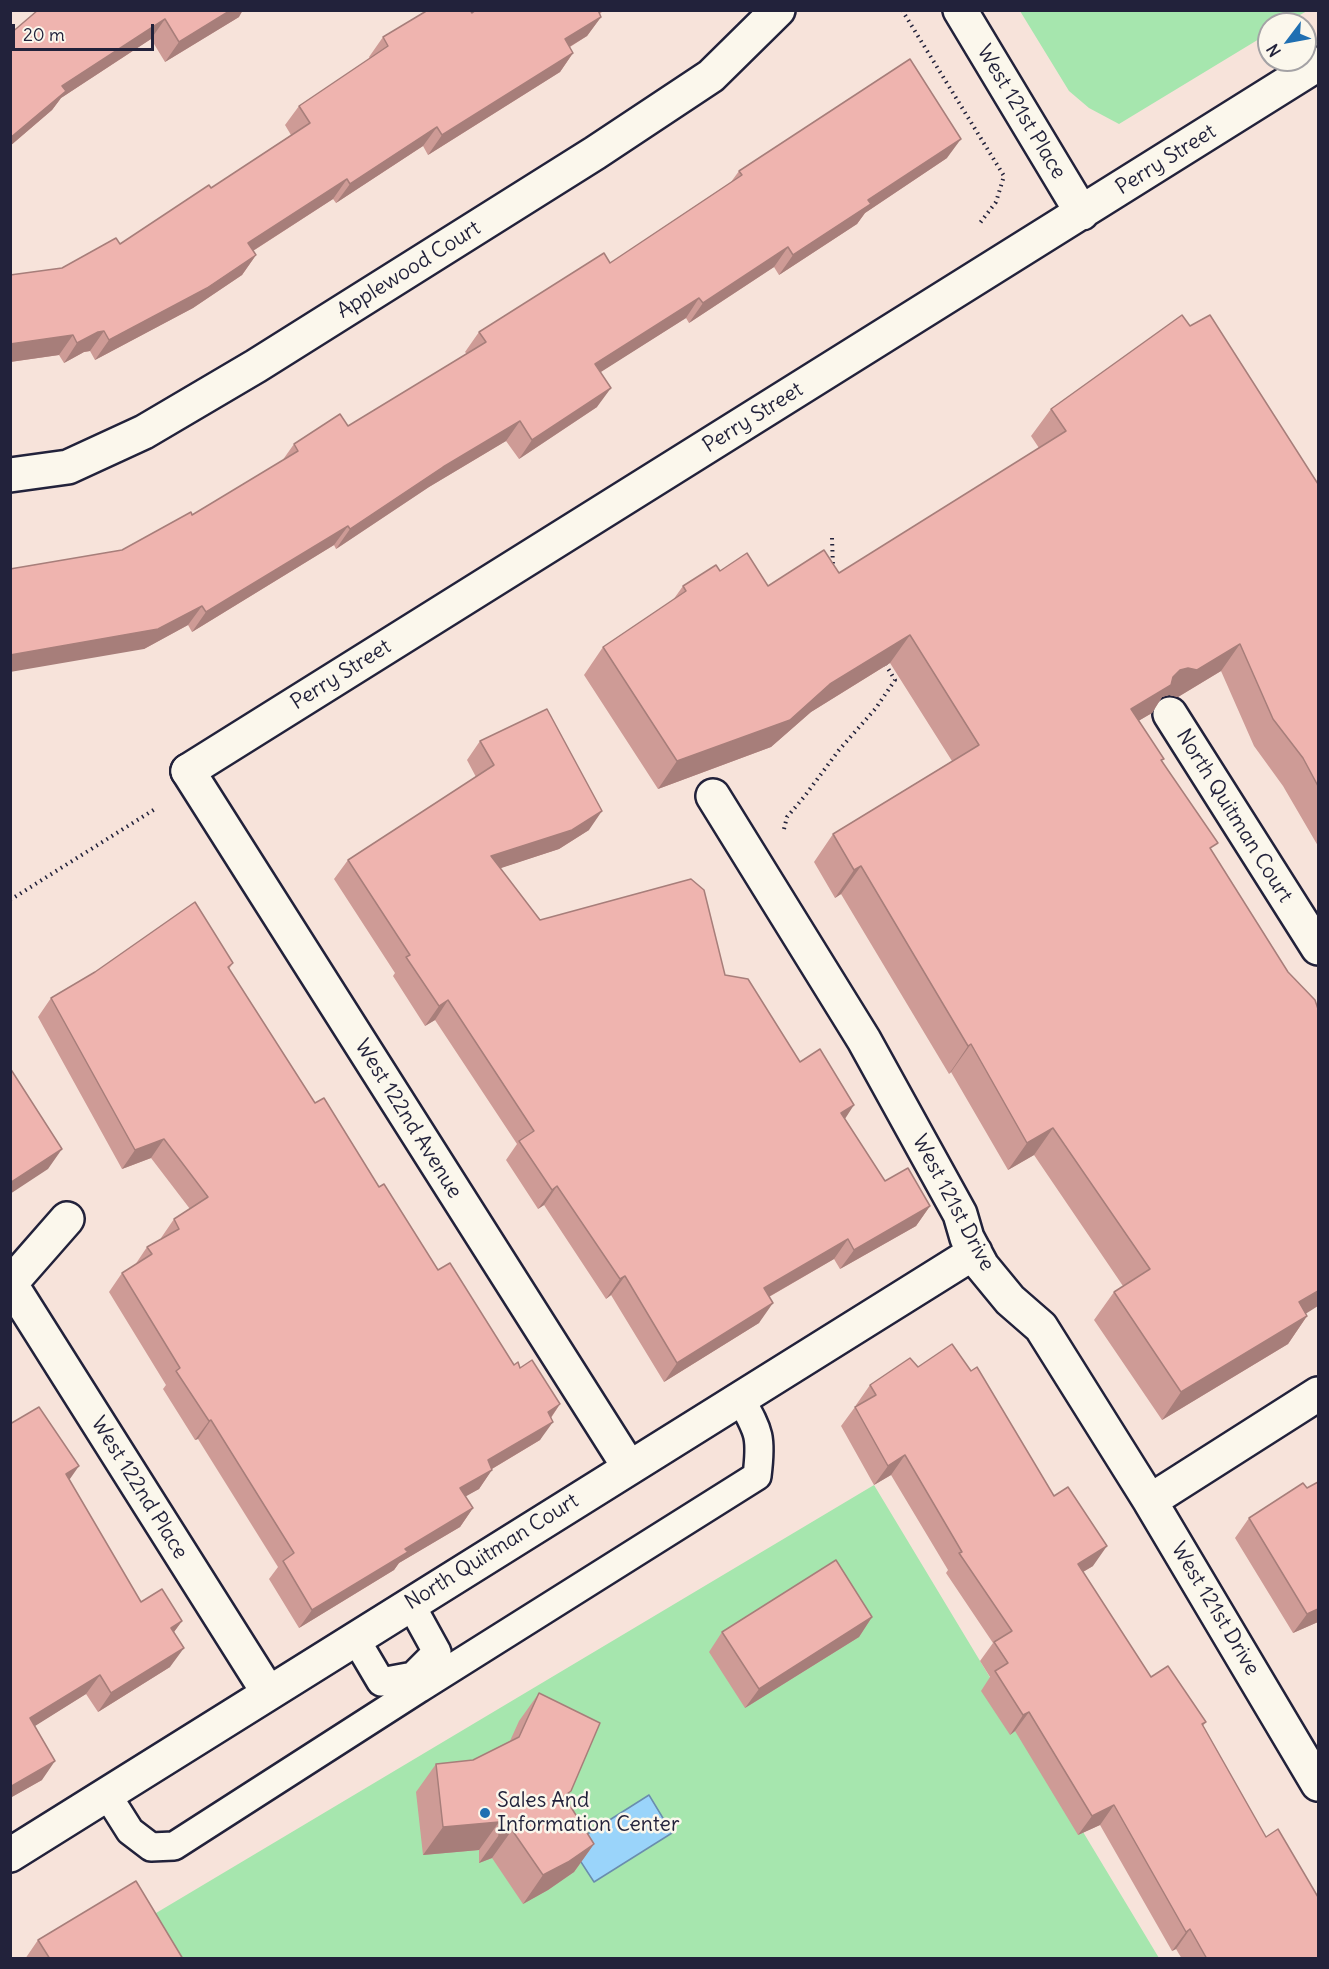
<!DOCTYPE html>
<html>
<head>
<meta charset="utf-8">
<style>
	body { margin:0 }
	#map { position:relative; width:1329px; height:1969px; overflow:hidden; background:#f7e3da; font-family:Delius,sans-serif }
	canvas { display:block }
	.frame { position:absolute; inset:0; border:12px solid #22223b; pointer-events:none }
	.north { position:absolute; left:1257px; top:12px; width:60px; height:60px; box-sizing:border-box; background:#fbf7ec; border:2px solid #a4a2a5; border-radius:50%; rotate:238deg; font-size:16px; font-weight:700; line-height:24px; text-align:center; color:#22223b }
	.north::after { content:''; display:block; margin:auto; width:21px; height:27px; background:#1f6fb2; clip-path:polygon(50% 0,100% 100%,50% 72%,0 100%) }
	.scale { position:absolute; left:12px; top:24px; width:142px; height:27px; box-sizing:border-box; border:3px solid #22223b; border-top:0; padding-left:8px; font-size:18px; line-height:21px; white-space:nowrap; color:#22223b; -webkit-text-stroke:4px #fbf7ec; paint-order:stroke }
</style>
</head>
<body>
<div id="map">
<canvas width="1329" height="1969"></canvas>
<div class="frame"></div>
<div class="north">N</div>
<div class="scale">20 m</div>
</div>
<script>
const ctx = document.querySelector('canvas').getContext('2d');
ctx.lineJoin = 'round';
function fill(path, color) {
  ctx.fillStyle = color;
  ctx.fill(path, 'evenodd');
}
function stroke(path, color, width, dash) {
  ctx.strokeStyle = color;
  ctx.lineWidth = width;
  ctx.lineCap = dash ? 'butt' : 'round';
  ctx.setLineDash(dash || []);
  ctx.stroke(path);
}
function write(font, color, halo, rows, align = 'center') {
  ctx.font = font + ' Delius,sans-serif';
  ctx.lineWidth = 5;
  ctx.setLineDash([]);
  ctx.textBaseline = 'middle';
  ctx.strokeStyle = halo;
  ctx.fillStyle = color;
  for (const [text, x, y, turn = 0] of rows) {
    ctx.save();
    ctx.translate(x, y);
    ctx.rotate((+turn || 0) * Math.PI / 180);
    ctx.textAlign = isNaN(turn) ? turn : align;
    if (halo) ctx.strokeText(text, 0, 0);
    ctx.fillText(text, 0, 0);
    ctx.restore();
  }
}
fill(new Path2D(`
	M1020,11h287l-23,13h-15v9l-150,91 -30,-16 -20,-17z
	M874,1485l285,473h-988l-25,-39z`), '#a6e6ae');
const water = new Path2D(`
	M649,1795l23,38 -78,49 -24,-37z`);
fill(water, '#9ad4fa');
stroke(water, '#6a8dae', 1.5);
const lane = new Path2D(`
	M355,1638l26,44 32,-6 24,-24 -27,-49
	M413,1676l7,12 337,-212c5,-40 2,-44 -17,-78
	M106,1793l24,38 21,16 23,-1 246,-158`);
const street = new Path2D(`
	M10,475l58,-8 76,-35 112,-66 339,-213 116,-77 67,-66
	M1170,714l148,234
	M188,771l441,696
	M713,796l151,244 96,174 7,24 15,28 28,34 31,27 109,174 168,283
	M10,1283l258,409
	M10,1284l57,-65
	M1150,1501l168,-107
	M10,1855l965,-603`);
const secondary = new Path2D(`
	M960,10l122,203
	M188,771l1130,-707`);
stroke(lane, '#22223b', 32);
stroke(street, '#22223b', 38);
stroke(secondary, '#22223b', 38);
stroke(new Path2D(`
	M902,10l102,166 -8,26 -16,21 2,2
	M832,538l1,29
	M784,829l3,-12 17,-20 35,-47 37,-42 19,-28 -11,-18
	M10,900l145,-91`), '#22223b', 4, [1.5, 4.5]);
stroke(lane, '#fbf7ec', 27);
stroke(street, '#fbf7ec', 33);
stroke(secondary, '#fbf7ec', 33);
fill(new Path2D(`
	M38,10l201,7 -74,45 -14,-23 -90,59 -9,12 -42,36v-112z
	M476,10h129l-6,4 2,3 -14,19 -17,11 3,6 -13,19 -132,83 -5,-9 -87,57 -3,-4 -80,52 3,4 -14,20 -49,33 -98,52 -5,-9 -6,1 -20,11 -5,-8 -49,7v-87l52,-7 58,-24 91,-56 80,-53 -6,-10 14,-19 71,-47 -1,-2 14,-20 89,-24z
	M947,158l-82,55 -8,11 -78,51 -5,-8 -85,56 -3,-5 -86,54 -3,35 -78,52 -13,-18 -77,46 -93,62 -2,-4 -142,87 -4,-7 -44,24 -22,-99 70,-35 90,-54 12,-17 54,-18 119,-72 -2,-2 14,-20 131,-69 121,-81 8,-11z
	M1051,409l267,75v362l-35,-60 -29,-40 -33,-75 -43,26 -9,-2 -7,2 -10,16 -14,8 24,40 50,90 94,463 1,2 -19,28 -126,76 -68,-100 20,-28 9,-6 -89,-131 -26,15 -57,-98 -2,2 -108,-180 -6,4 -21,-36 19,-28 119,-73 -62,-98 -79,49 -40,35 -113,42 -74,-114 19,-28 70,-47 10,-14 37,-15 48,15 71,-13 200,-125 -8,-12z
	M480,741l109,89 -30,19 -59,19 40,52 185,55 75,87 45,57 40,62 45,25 -14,20 -76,43 -6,-10 -65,38 -10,26 -95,59 -53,-87 -5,4 -62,-94 -6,4 -32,-49 11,-16 -82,-124 -10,6 -32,-50 2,-3 -61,-94 14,-19 128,-83 -9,-17z
	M233,963l-4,6 86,134 64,84 59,83 76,95 6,3 40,36 -9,14 -11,22 -48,29 -13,20 -14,7 8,12 -13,19 -61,36 -5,7 -95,58 -30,-49 9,-12 -80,-128 -3,1 -32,-51 3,-4 -57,-93 13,-19 13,-8 12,-18 14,-8v-1l13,-19 16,-10 -39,-51 -29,11 -84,-152 13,-19z
	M870,1385l223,181 -10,6 68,105 55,45 -3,4 115,233h-136l-6,-10 -4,2 -72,-126 -22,10 -63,-104 -5,4 -29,-44 9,-14 -10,-16 13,-18 -47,-70 2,-3 -57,-95 -17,10 -33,-59 14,-19 2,-2h-1z
	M69,1480l72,122 41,19 -8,11 -4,35 -72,45 -12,-18 -52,32 8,54 -32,18z
	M1249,1518l69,104 -25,11 -58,-95z
	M872,1617l-13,20 -114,71 -36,-56 13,-20z
	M539,1693l32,98 -5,7 28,46 -20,28 -26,18 -25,14 -31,-46 -13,5v-13l-56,5 -7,-63 20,-28 37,-4 37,-19 9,-20z
	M38,1940l145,19h-158z`), '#ce9b96');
fill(new Path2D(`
	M231,10h12l-4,7 -74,45 14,-20z
	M601,17l-14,19 -36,22 14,-19z
	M165,19l-14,20 -90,59 -9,12 -42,36v-8l52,-52z
	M573,53l-13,19 -132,83 14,-20z
	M437,127l-14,19 -87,57 14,-19z
	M961,139l-14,19 -82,55 -8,11 -78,51 14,-20 75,-55z
	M347,179l-14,20 -99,64 14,-20z
	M788,247l-14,20 -85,56 14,-20z
	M256,255l-14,20 -49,33 -98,52 14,-20z
	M699,298l-13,20 -104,66 13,-20z
	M104,331l-14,20 -6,1 -20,11 13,-20 21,-11z
	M73,335l-14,20 -49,7v-18z
	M611,388l-14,19 -78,52 13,-19z
	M520,421l-14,20 -77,46 -93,62 14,-20 93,-62z
	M348,526l-14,19 -142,87 14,-20z
	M202,606l-14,19 -44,24 -134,23v-17z
	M910,635l-20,28 -79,49 -40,35 -113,42 19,-28 153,-77z
	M1240,644l-19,27 -43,26 -9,-2 -7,2 -10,16 -41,24 20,-28 42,-32 7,-7z
	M602,811l-13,19 -30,19 -82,27 14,-20z
	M861,866l-20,28 -6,4 19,-28z
	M448,1000l-13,20 -10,6 14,-20z
	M971,1044l-20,28 -2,2 19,-28z
	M854,1105l-13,20v-12z
	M1053,1128l-19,27 -26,15 19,-27z
	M164,1139l-13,19 -29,11 13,-19z
	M62,1149l-14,20 -38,25v-11z
	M557,1186l-13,19 -6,4 14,-19z
	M930,1206l-14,20 -76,43 14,-19z
	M848,1239l-14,20 -83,48 13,-19z
	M625,1276l-14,19 -5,4 14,-20z
	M1318,1291v15l-38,24 19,-28z
	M773,1303l-14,20 -95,59 13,-19z
	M1307,1316l-19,28 -126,76 19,-28z
	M560,1404l-13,19 1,-11z
	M211,1420l-13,19 -3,1 14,-19z
	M553,1422l-13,18 -65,39 13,-19z
	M905,1455l-14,20 -17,10 14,-19z
	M79,1466l-14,20 1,-12z
	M492,1470l-13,19 -32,18 13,-19z
	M473,1508l-13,19 -61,36 -5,7 -95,58 13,-18 93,-61z
	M1107,1546l-14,20 -29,17 14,-19z
	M1318,1609v13l-25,11 14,-19z
	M872,1617l-13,20 -114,71 14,-19z
	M182,1621l-14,19 3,-12z
	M184,1648l-14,19 -72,45 13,-19z
	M100,1675l-14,19 -70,44 14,-20z
	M1029,1712l-14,19 -5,4 13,-20z
	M55,1761l-13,19 -32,18v-11z
	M1114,1805l-14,20 -22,10 14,-19z
	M499,1822l-20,28 -56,5 20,-28z
	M512,1830l-20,28 -13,5 20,-28z
	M594,1844l-20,28 -26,18 -25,14 20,-29z
	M1190,1929l-14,20 -4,2 14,-19z`), '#a77e7a');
const building = new Path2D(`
	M38,10h193l-52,32 -14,-23 -103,67 4,5 -56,47v-104z
	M428,10h42l2,3 4,-3h122l3,7 -36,22 8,14 -131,82 -5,-8 -87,57 -3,-5 -99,64 8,12 -49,33 -98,52 -5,-9 -6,1 -21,11 -4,-8 -63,9v-69l52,-7 54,-30 4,6 89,-59 2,3 99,-65 -11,-17 89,-60 -5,-9z
	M910,59l51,80 -93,61 3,4 -78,51 -5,-8 -85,56 -4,-5 -104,66 16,24 -79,52 -12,-19 -77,46 -93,62 -2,-3 -142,86 -4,-6 -44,23 -148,26v-86l112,-19 69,-38 1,3 106,-64 -4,-7 46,-30 8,12 138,-84 -7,-10 125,-79 6,10 132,-88 -3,-4z
	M1182,315l8,11 20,-11 108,169v302l-15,-28 -30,-39 -33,-75 -43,26 -9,-2 -8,2 -7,7 -2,8 -40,24 33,50 -3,1 57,83 -8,5 78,124 27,28 3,9v282l-19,11 8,14 -126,76 -67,-100 36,-23 -97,-141 -26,15 -56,-99 -3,2 -107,-180 -7,4 -21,-36 146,-89 -69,-110 -80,49 -40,36 -113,41 -74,-114 83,-56 -3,-5 33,-21 4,6 27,-18 21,33 56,-36 15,23 227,-142 -15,-22z
	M547,709l55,102 -30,19 -81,26 49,64 151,-41 13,11 21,85 23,4 52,83 20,-13 34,56 -13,8 44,68 23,-13 22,38 -76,44 -6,-11 -84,49 9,15 -96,60 -52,-87 -5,3 -63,-93 -5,4 -33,-49 15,-10 -86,-131 -9,6 -33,-49 4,-2 -62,-95 146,-95 -14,-24z
	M195,902l38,61 -5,4 87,136 9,-5 55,89 5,-3 54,86 12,-7 64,102 4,-3 2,6 12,-8 28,44 -12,8 5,10 -65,38 4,10 -32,18 13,20 -68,41 3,3 -96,58 -29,-49 11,-8 -83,-133 -2,1 -33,-50 4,-3 -58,-95 30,-19 -5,-7 32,-18 -5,-10 34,-22 -44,-58 -29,11 -84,-152 44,-26z
	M10,1068l52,81 -52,34z
	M952,1344l19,27 6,-4 77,129 14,-9 39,59 -29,18 73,113 17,-11 38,56 -4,2 64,113 12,-8 40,68v62h-111l-17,-30 -4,3 -72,-127 -22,11 -63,-104 -6,3 -28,-44 13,-8 -14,-21 18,-11 -53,-78 3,-1 -57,-97 -17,11 -33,-59 21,-12 -6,-10 40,-27 8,9z
	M39,1407l40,59 -13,8 75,128 21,-13 20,32 -11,7 13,20 -73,45 -11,-18 -70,43 25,43 -45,26v-363z
	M1318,1482v127l-11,5 -58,-96 54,-35 4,5z
	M836,1560l36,57 -113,72 -37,-57z
	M539,1693l61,30 -29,68 -7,5 30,48 -26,18 -25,13 -31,-45 -13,5v-13l-56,5 -7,-63 37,-4 46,-23z
	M136,1881l47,78h-133l-12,-19z`);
fill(building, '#efb4af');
stroke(building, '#a77e7a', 1.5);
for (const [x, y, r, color] of [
	[485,1813,6,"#1f6fb2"]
]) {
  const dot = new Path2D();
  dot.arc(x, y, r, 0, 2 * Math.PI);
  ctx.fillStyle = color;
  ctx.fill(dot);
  stroke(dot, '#fbf7ec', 2);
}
write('21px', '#22223b', '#fbf7ec', [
	["West 121st Place",1021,112,59],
	["Perry Street",1166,160,-32],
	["Applewood Court",409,270,-32],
	["Perry Street",753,418,-32],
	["Perry Street",341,675,-32],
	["North Quitman Court",1234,816,58],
	["West 122nd Avenue",408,1119,58],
	["West 121st Drive",953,1203,62],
	["West 122nd Place",139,1488,58],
	["North Quitman Court",492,1552,-32],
	["West 121st Drive",1215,1609,59]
]);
write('21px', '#22223b', '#fbf7ec', [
	["Sales And",497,1801],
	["Information Center",497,1825]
], 'left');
</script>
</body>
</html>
